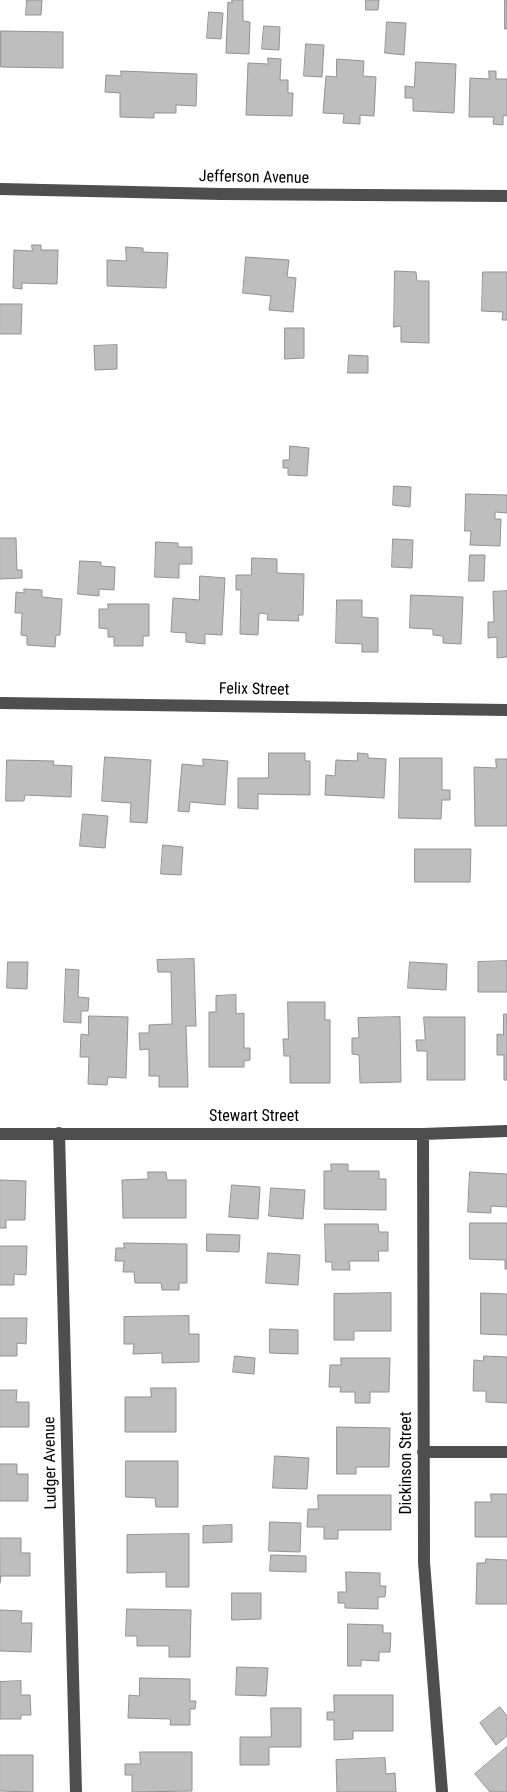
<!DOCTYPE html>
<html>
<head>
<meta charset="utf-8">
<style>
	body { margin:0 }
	canvas { display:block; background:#fff }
</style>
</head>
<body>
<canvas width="507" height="1792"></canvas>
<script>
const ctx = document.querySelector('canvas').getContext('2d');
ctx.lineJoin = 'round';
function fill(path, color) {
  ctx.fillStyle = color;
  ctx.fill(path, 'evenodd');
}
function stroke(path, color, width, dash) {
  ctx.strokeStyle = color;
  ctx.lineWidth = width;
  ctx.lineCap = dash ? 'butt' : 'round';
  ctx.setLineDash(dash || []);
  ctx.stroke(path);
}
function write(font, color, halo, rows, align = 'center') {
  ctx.font = font + ' "Roboto Condensed",sans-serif';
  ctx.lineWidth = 4;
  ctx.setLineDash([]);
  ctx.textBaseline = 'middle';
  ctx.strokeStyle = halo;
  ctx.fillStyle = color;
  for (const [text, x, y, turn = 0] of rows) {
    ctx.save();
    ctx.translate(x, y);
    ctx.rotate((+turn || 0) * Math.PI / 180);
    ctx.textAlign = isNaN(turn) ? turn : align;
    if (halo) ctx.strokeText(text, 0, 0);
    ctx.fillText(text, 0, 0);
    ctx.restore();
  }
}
const building = new Path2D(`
	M27,0h15l-1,15h-15z
	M232,0h11v21l7,1 -1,32 -23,-1 2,-51 4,1z
	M366,0h13l-1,10h-12z
	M505,0h2v29h-2z
	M209,12l14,1 -2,26 -14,-1z
	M387,22l19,1 -2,32 -19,-2z
	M264,26l16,1 -1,23 -17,-1z
	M1,31l62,1v36l-62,-1z
	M306,44l18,1 -2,32 -18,-1z
	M268,58l13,1 -1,21h8v13h5l-1,23 -46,-1 2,-52 20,1z
	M337,59l27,2 -1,15 13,1 -2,39 -14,-1v9l-17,-1 1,-9 -21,-1 3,-37 10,1z
	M416,62l40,2 -2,49 -41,-2v-13h-8v-12l9,1z
	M121,71l76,3 -1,32 -20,-1v8h-22v5l-34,-1v-24l-15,-1 1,-17 15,1z
	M489,71h7v8h11v37l-4,-1v10l-10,-1 1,-7h-25l1,-39 19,1z
	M32,245h9v5h17l-1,34 -35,-1v6l-9,-1 1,-38 18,1z
	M126,247l17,1v4l25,1 -2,35 -59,-2v-26l19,1z
	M246,257l43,3 -2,17 9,1 -3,34 -24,-2 2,-14 -28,-3z
	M395,271l21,1 1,9h12v62l-28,-1v-16l-7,1z
	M483,272h24v48h-5l1,-8 -21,-1z
	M0,304h22l-1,30h-21z
	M285,328h19v30l-19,1z
	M117,345v24l-22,1 -1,-24z
	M349,355l19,1v17h-20z
	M290,446l19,2 -2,28 -19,-1v-7h-5v-8h6z
	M394,486l17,1 -1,20 -17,-2z
	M466,494l41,1v18l-12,-1v7h6l-1,27 -30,-1 1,-14h-6z
	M0,538h16l1,32h5v8l-22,1z
	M393,539l20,1 -1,28 -20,-1z
	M156,542l22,1v4h14v17h-13v14l-24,-1z
	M470,555h15l-1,26h-15z
	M252,558l25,1v14l27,1 -1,41h-5l1,6 -32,-1 1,-6 -9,-1 -1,22 -18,-1 1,-44h-5v-15h15z
	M80,561l21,1v4l14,1 -1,23 -15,-1v7l-21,-2z
	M200,576l25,2 -3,57 -17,-1v10l-19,-2v-9l-15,-1 2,-34 26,2z
	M24,589l18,1v7l20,2 -2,36h-4l-1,12 -28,-2v-9l-6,-1 1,-22h-7l1,-21 8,1z
	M507,591v66l-10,1v-21l-9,1v-16h6l-1,-30z
	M411,595l52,2 -2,47 -18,-1v-7l-10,-1v-6l-23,-1z
	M337,600h25v17l16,1v34h-16v-8l-26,-1z
	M108,604h41v32h-6v10h-29v-9h-6v-8l-9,-1v-19h9z
	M269,753h36v8h5v34l-52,-1v15l-20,-1v-30h30z
	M358,753l10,1v4l18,1 -2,39 -59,-3 1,-20 9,1 1,-16 21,1z
	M105,757l46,3 -4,63 -17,-1 1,-19 -29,-2z
	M400,758h42v32h8v10h-8l-1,19 -42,-1z
	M203,759l25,2 -3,44 -35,-3 -1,10 -11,-1 4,-47 21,2z
	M496,759h11v67h-32l-1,-59 22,1z
	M7,760l47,1 -1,4 19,1 -1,31 -46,-2 -1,6h-18z
	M83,814l25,2 -3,32 -25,-2z
	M163,845l20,2 -2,28 -20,-1z
	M415,849h56l-1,33h-55z
	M194,959l2,67h-10l2,61h-29v-11h-10v-27l-9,1 -1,-17h10v-8l23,-1 -1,-52h-13l-1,-12z
	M507,961v31h-29v-30z
	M8,962h20l-1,27 -20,-1z
	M410,962l37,2 -1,26 -38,-2z
	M66,969l13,1 -1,27 11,1 -1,13h-7v12l-17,-1z
	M236,995v19l8,-1v35h6v12l-6,1v6h-35v-55h7v-16z
	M288,1002h37v18h5v63h-40v-27h-6l-1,-17h5z
	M504,1014h3v66h-3v-25h-7v-21l6,1z
	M89,1016l39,1 -2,61 -18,-1 -1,8 -19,-1 1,-27h-9l1,-23 7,1z
	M400,1017l1,65 -41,1 -1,-28 -7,-1v-16h7l-1,-20z
	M424,1017h41v63h-38v-29h-10l-1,-11h9z
	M331,1164h17v7h31v8h7v31l-62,-1v-38h7z
	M148,1172h18l1,8h19v38h-63l-1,-38 26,-1z
	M470,1172l37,2v33l-16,-1v7l-23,-1z
	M0,1180l26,1 -1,39h-19v8h-6z
	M232,1185l28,2 -2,32 -29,-2z
	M271,1188l34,2 -2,29 -34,-3z
	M470,1223h37v46h-2v-9l-35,-1z
	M325,1224h53l1,8h9v19h-10l1,10h-30l1,9h-18v-8h-6z
	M207,1234l33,1 -1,17 -32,-1z
	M124,1243l63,1v39h-8v7h-17l-1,-7h-26l-1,-11h-11l1,-11h-9l1,-13h8z
	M0,1246h27l-1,29 -12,-1v11h-14z
	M268,1253l32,2 -2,30 -32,-2z
	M391,1293v38h-37v9h-20v-46z
	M481,1293l26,1v41l-26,-1z
	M189,1316v18h10v28l-37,1v-10l-29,1 1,-10h-10v-27z
	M0,1318h27l-1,26 -9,-1v13h-17z
	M270,1329l28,1v24l-28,-1z
	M235,1356l20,2 -1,16 -21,-2z
	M484,1356l23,1v46l-21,-1v-11h-13l1,-31 9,1z
	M341,1358h49l-1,34h-19v11h-15v-11h-15l1,-5h-12l1,-22h11z
	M151,1388h25v44h-51v-35h26z
	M0,1390h17l-1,12h13v25h-29z
	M337,1427l53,1 -1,39h-33v7h-19z
	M275,1456l34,2 -2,31 -34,-1z
	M126,1461h52v46h-22l-1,-9 -29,-1z
	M0,1464h17v10h11v27h-28z
	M491,1494h16v43h-32v-35h16z
	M318,1495h73v35h-53v9h-14v-12h-17l1,-18h10z
	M270,1522l31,1 -1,29 -31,-1z
	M232,1525v17l-29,1v-17z
	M189,1534v53h-23v-15l-39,1v-38z
	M0,1538h21v15h9v23h-29l-1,7z
	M271,1555l35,1v16l-36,-1z
	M486,1559l21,1v44h-31l1,-41h8z
	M346,1572l34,1v13h6l-1,11h-7v12l-33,-1v-5h-7v-11h8z
	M232,1593h29v26l-29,1z
	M127,1609l64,1 -1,47h-21v-11h-32v-10h-11z
	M0,1610l22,1 -1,12h11l-1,29 -31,-1z
	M348,1624l35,1v8h8l-1,19h-11v9l-18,-1v6h-13z
	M237,1667l31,1 -2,28 -30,-1z
	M140,1678l50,1v22h6l-1,8h-5v16h-20l1,-6 -43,-1 1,-23 10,1z
	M21,1681v14h9l1,20h-10v4h-21v-37z
	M334,1695h59v36h-40v8l-19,1v-20h-7v-8h7z
	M500,1707l7,9v20l-11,9 -16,-22z
	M271,1708h30v39h-32v18h-29v-28h31z
	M507,1747v45h-17l-15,-18z
	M140,1752h52v39l-60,1v-17h-7v-11h15z
	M0,1755h33v37l-33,-1z
	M385,1758l1,16 9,-1 1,19h-59l-1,-32z`);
fill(building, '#bebebe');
stroke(building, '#929292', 1);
stroke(new Path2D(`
	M0,189l221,5 286,2
	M0,703l507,7
	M59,1133l17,659
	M0,1134h423l84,-3
	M423,1134l1,428 18,230
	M423,1452h84`), '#4e4e4e', 12);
write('16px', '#000', '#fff', [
	["Jefferson Avenue",254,178,1],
	["Felix Street",254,690,1],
	["Stewart Street",254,1117],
	["Ludger Avenue",51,1463,-91],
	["Dickinson Street",407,1463,-90]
]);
</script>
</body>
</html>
